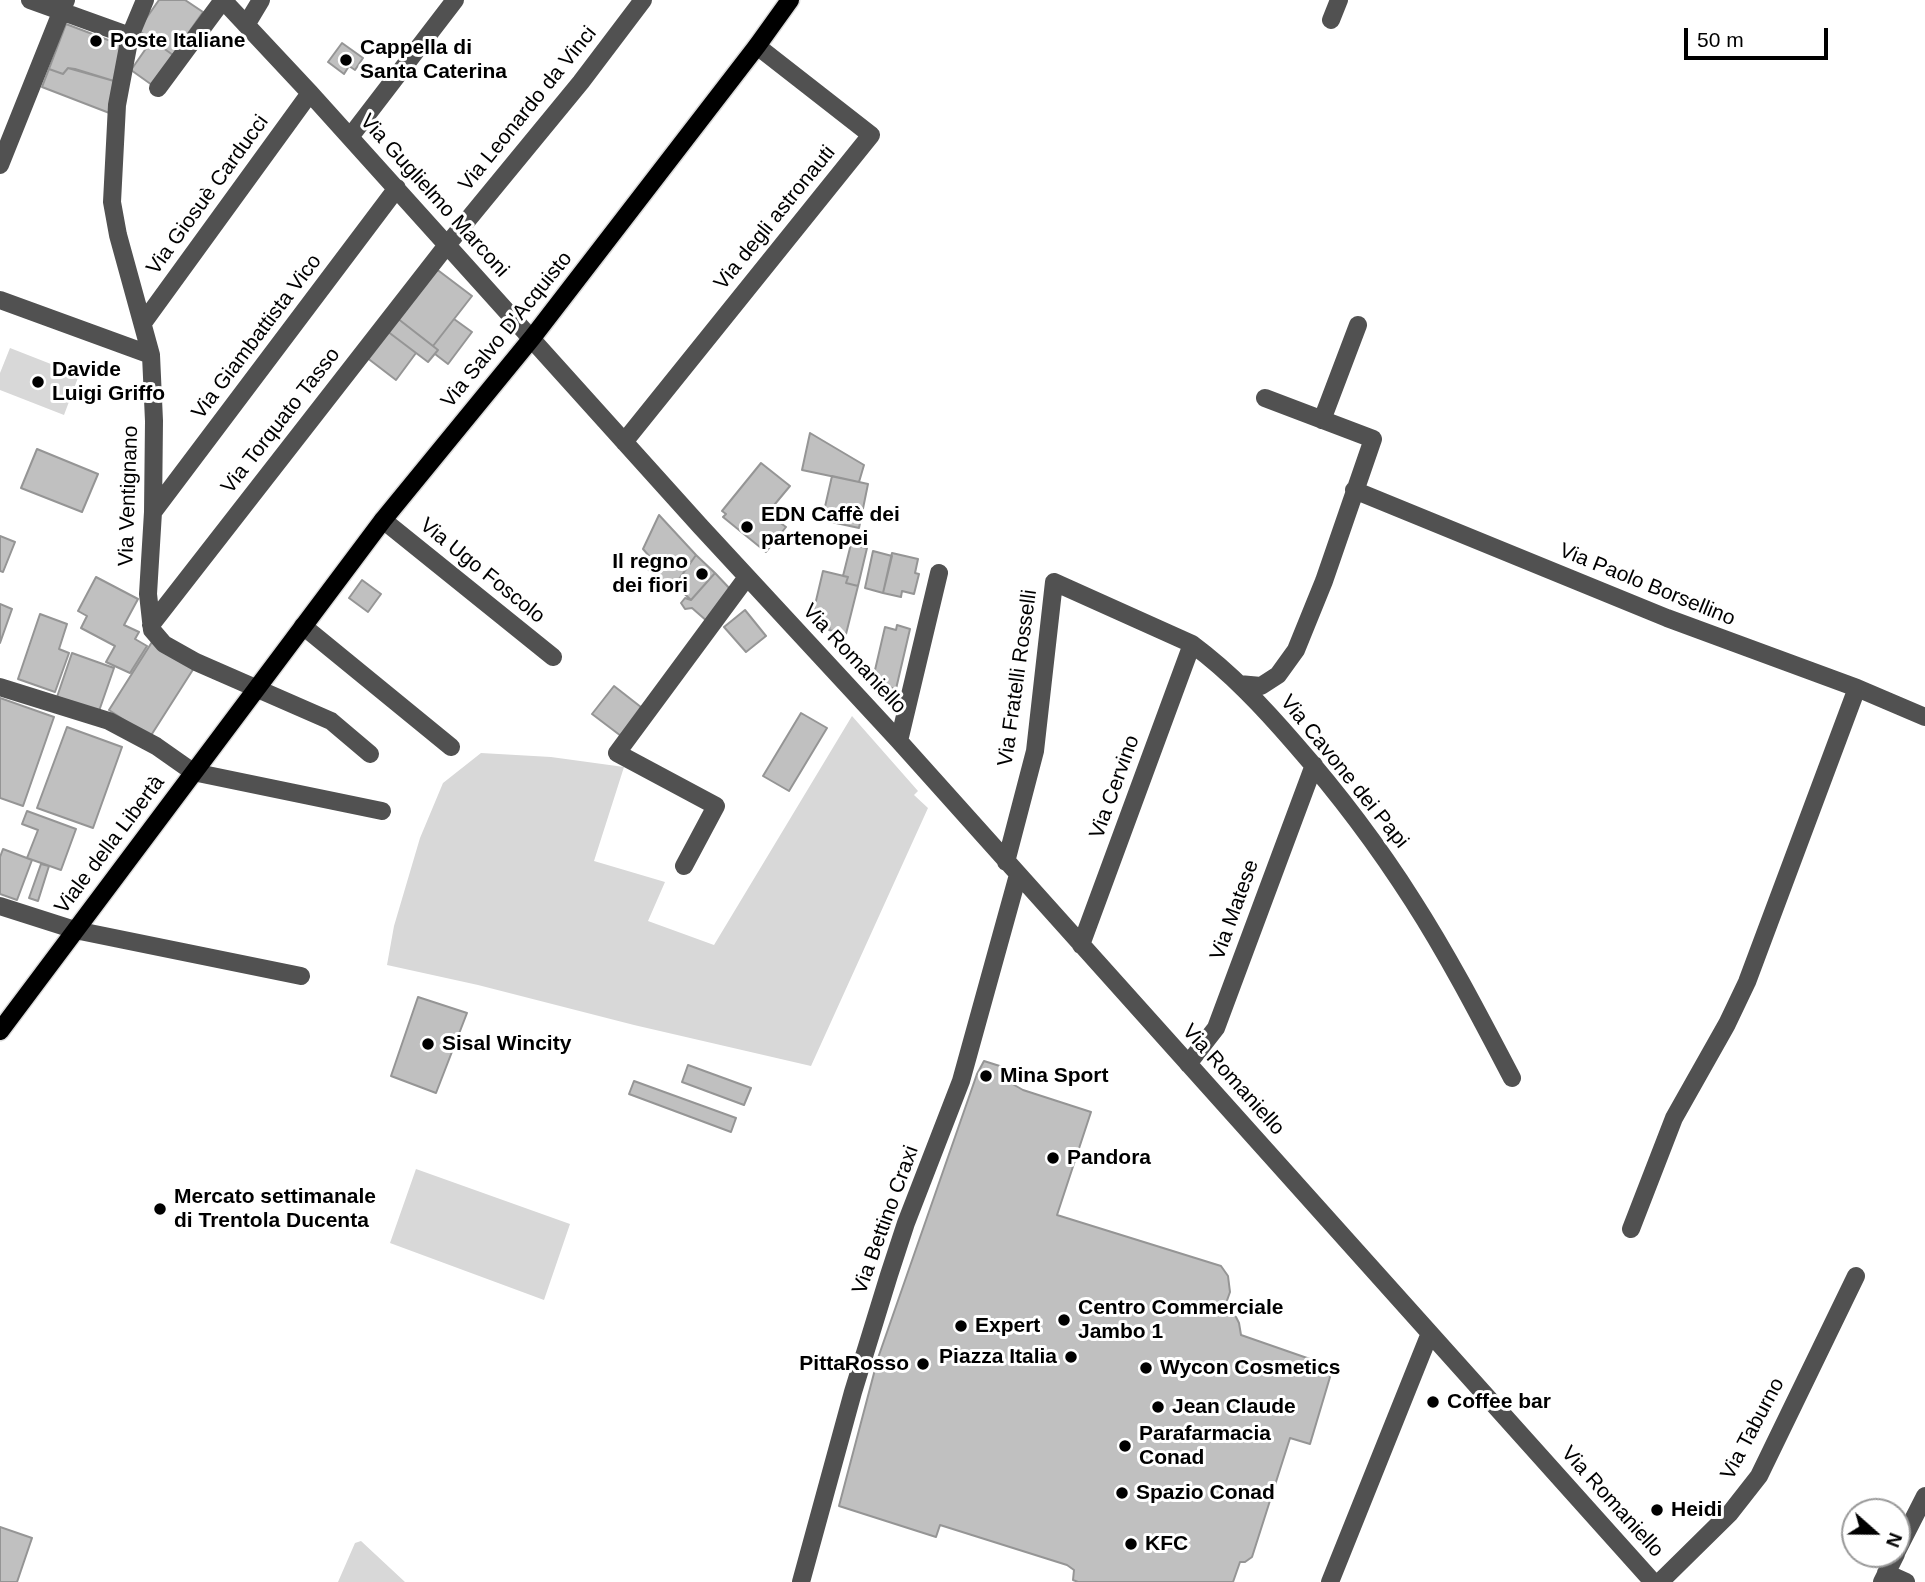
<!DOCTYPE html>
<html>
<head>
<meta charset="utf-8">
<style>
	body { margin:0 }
	#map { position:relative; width:1925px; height:1582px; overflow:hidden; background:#fff; font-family:Arial,sans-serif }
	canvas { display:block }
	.north { position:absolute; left:1841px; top:1498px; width:70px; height:70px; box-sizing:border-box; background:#fff; border:2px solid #999; border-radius:50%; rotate:111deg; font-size:19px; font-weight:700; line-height:28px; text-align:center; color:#000 }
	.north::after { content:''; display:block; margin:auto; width:24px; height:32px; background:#000; clip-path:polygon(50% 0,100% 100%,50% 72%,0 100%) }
	.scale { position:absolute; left:1684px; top:28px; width:144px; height:32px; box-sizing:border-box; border:4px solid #000; border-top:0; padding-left:9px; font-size:21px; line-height:24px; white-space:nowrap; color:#000; -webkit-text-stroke:5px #fff; paint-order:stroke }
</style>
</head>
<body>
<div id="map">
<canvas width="1925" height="1582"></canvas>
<div class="north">N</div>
<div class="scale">50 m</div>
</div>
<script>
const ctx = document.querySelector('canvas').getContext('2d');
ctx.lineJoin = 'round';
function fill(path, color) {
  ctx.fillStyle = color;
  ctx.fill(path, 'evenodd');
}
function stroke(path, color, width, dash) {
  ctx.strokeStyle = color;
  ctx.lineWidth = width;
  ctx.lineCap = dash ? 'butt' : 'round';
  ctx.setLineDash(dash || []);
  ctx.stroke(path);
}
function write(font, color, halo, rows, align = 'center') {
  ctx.font = font + ' Arial,sans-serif';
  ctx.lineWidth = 6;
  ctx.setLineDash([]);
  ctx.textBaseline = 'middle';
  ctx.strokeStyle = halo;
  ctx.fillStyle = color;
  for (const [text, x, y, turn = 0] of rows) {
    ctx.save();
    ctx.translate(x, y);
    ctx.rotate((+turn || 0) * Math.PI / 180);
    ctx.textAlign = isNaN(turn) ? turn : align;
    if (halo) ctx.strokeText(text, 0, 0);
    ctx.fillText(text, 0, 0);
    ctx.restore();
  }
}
fill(new Path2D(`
	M10,348l69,27 -15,40 -64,-25v-17z
	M852,716l66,75 -4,4 14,13 -117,258 -177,-41 -156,-40 -91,-20 7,-39 26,-88 23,-55 38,-30 70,4 73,10 -30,94 71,21 -17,39 66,24z
	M416,1169l154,55 -26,76 -154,-57z
	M361,1541l44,41h-67l17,-39z`), '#d8d8d8');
const building = new Path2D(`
	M159,0h26l18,12 -30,43 -35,-25z
	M66,24l58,22 -10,35 -39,-12 -7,-1 -5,6 -14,-5z
	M146,36l27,19 -21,30 -21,-15 16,-23 -5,-4z
	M342,43l21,15 -8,12 -6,-4 -5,8 -16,-12z
	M68,68l46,13 -2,33 -70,-27 7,-18 14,5z
	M435,268l37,28 -39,50 -36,-28z
	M397,318l41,32 -10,12 -41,-31z
	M454,319l18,13 -24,32 -13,-10 3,-4 -5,-4z
	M387,331l29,22 -20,27 -30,-23z
	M810,433l54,32 -5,17 -57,-12z
	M37,449l61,25 -16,38 -61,-24z
	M761,463l29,23 -15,18 10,8 -7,9 8,6 -20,25 -43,-35 3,-3 -4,-3z
	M832,476l36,8 -9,44 -37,-8z
	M659,515l37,40 -24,34 -28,-23 6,-9 -7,-8z
	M0,536l15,6 -12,30 -3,-1z
	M851,544l16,4 -9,38 -12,-3 2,-6 -5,-1z
	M873,551l19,5 -9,37 -18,-5z
	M892,553l26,6 -3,14 4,1 -5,20 -12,-3 -1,6 -18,-4z
	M696,555l19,18 -24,27 -16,-15z
	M823,571l25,6 -2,6 12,3 -12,48 -17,-4 1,-4 -19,-4z
	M715,573l16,17 -23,32 -16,-14 -7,1 -4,-6 4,-5 6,2z
	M96,577l42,22 -14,26 15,7 -4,7 12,7 -17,27 -24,-11 9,-16 -34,-18 6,-12 -9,-5z
	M362,580l19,14 -13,18 -19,-14z
	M0,604l12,5 -12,34z
	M745,610l21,26 -20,16 -22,-25z
	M40,614l27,10 -8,25 10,4 -14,39 -37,-13z
	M897,625l13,4 -14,60 -24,-6 13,-56 11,3z
	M152,642l42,26 -44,69 -41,-27z
	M72,653l42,15 -15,43 -42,-14z
	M614,686l32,25 -21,28 -33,-25z
	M0,698l54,19 -31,89 -23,-8z
	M801,713l26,15 -38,63 -26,-15z
	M67,727l55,20 -29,81 -56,-20z
	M27,811l49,18 -15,41 -34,-12 11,-28 -16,-6z
	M3,849l29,11 -15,40 -17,-6v-37z
	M41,864l8,2 -11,35 -9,-3z
	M418,997l49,16 -31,80 -45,-17z
	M984,1061l22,7 -4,10 21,12 68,22 -34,103 164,51 7,10 2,16 -6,17 12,8 3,6 2,12 92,32 -23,77 -20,-6 -38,119 -7,5h-5l-7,20h-155l-5,-2 1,-10 -7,-5 -127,-40 -4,12 -97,-31 39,-148 99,-284z
	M688,1065l63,23 -7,17 -62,-23z
	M634,1081l102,37 -5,14 -102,-38z
	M0,1527l32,11 -15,44h-17z`);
fill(building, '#c0c0c0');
stroke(building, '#959595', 2);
const major = new Path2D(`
	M0,1031l383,-511 149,-182 225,-292 33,-46`);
stroke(major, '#dbdbdb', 21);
stroke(new Path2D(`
	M30,0l100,36
	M145,0l-15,36 -13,69 -5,97 6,33 33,120 3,66 -1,91 -5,82 4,36 12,14 32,18 135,59 39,33
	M223,0l87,93 391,434 198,214 754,841
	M1331,20l8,-20
	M246,25l15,-25
	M158,88l65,-88
	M350,137l105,-137
	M0,165l66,-165
	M0,300l151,55
	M143,323l167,-230
	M1322,420l36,-95
	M624,442l247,-307 -114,-89
	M1354,490l313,128 190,70 68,29
	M153,512l244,-324
	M383,520l170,137
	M151,625l296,-380 134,-163 62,-82
	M303,626l148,121
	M1239,684l22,2 17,-11 18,-25 28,-69 49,-142 -108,-41
	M0,687l109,34 47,25 37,26 189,39
	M899,741l40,-168
	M1006,862l29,-111 19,-169 138,62c39,29 71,63 103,100 43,49 83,102 118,157 36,56 68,118 99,177
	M684,866l32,-60 -99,-53 130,-176
	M0,906l75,24 226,46
	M1081,945l111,-301
	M1188,1064l28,-36 98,-263
	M1631,1229l43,-111 53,-94 20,-42 110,-294
	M1897,1551l28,-55
	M1886,1573l20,9
	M801,1582l52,-190 36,-117 17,-52 55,-142 57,-206
	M1330,1582l100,-249
	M1660,1582l70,-69 29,-37 97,-200
	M1882,1582l14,-28`), '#515151', 18);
stroke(major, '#000', 18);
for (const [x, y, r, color] of [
	[96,41,7,"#000"],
	[346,60,7,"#000"],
	[38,382,7,"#000"],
	[747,527,7,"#000"],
	[702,574,7,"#000"],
	[428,1044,7,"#000"],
	[986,1076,7,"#000"],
	[1053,1158,7,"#000"],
	[160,1209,7,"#000"],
	[1064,1320,7,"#000"],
	[961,1326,7,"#000"],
	[1071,1357,7,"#000"],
	[923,1364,7,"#000"],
	[1146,1368,7,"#000"],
	[1433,1402,7,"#000"],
	[1158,1407,7,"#000"],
	[1125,1446,7,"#000"],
	[1122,1493,7,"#000"],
	[1657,1510,7,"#000"],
	[1131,1544,7,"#000"]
]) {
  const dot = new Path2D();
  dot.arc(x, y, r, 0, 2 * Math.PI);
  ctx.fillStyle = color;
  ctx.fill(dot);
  stroke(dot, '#fff', 2.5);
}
write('bold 21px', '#000', '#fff', [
	["Poste Italiane",110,41],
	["Cappella di",360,48],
	["Santa Caterina",360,72],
	["Davide",52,370],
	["Luigi Griffo",52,394],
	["EDN Caffè dei",761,515],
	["partenopei",761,539],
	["Il regno",688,562,"right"],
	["dei fiori",688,586,"right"],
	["Sisal Wincity",442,1044],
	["Mina Sport",1000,1076],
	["Pandora",1067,1158],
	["Mercato settimanale",174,1197],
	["di Trentola Ducenta",174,1221],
	["Centro Commerciale",1078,1308],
	["Jambo 1",1078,1332],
	["Expert",975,1326],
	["Piazza Italia",1057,1357,"right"],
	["PittaRosso",909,1364,"right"],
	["Wycon Cosmetics",1160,1368],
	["Coffee bar",1447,1402],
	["Jean Claude",1172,1407],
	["Parafarmacia",1139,1434],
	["Conad",1139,1458],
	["Spazio Conad",1136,1493],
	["Heidi",1671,1510],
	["KFC",1145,1544]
], 'left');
write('21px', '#000', '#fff', [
	["Via Leonardo da Vinci",528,109,-51],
	["Via Giosuè Carducci",208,195,-54],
	["Via Guglielmo Marconi",434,196,48],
	["Via degli astronauti",775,218,-51],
	["Via Salvo D'Acquisto",507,330,-51],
	["Via Giambattista Vico",257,337,-53],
	["Via Torquato Tasso",281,421,-52],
	["Via Ventignano",129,496,-88],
	["Via Ugo Foscolo",482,571,39],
	["Via Paolo Borsellino",1647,585,22],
	["Via Romaniello",854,659,47],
	["Via Fratelli Rosselli",1018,678,-82],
	["Via Cavone dei Papi",1344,772,51],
	["Via Cervino",1115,787,-70],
	["Viale della Libertà",110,845,-53],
	["Via Matese",1235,910,-70],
	["Via Romaniello",1233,1080,48],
	["Via Bettino Craxi",886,1220,-70],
	["Via Taburno",1753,1429,-62],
	["Via Romaniello",1612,1502,48]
]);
</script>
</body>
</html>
